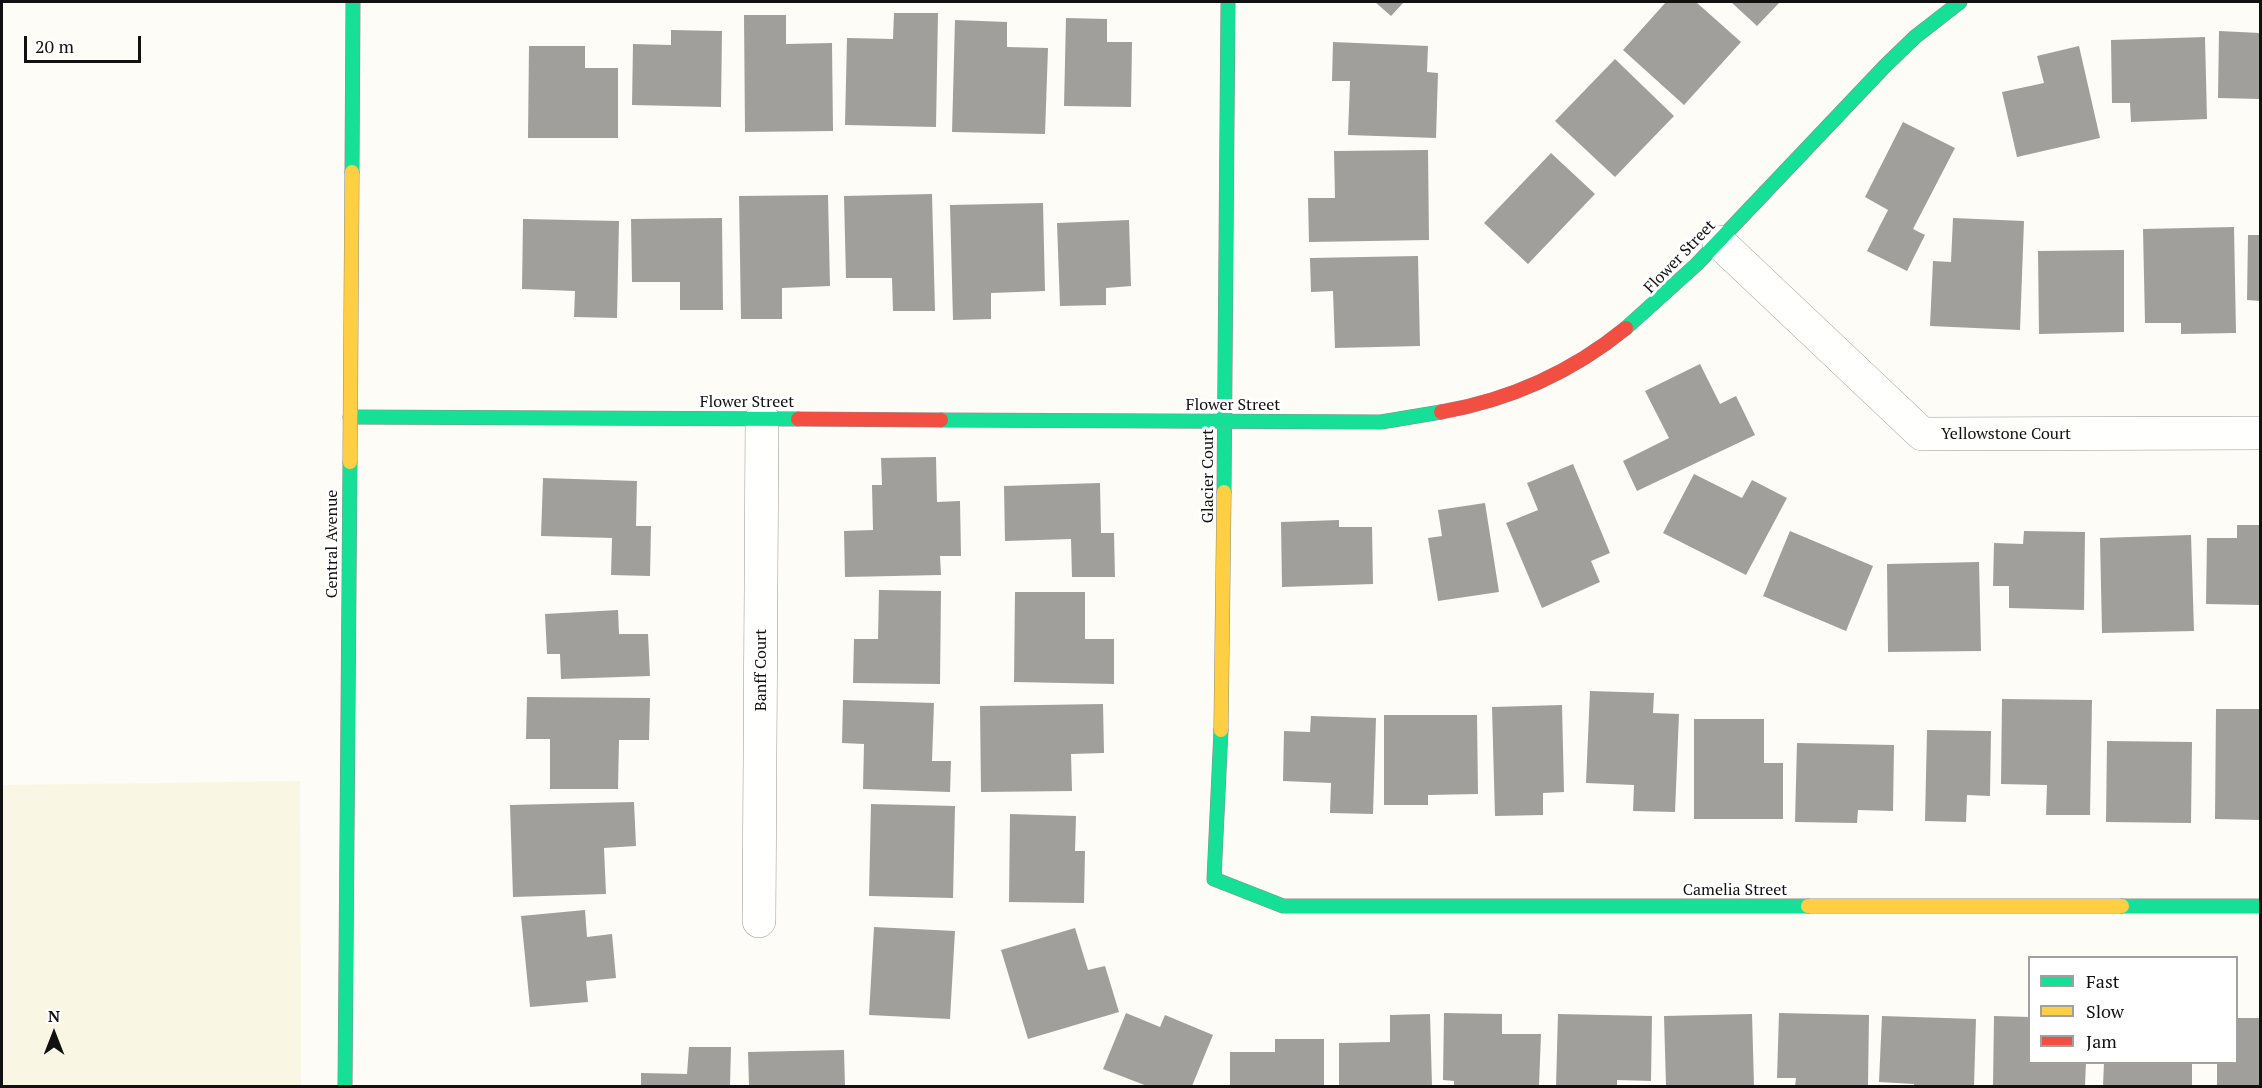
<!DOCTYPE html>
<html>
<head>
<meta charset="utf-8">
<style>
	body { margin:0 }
	#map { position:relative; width:2262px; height:1088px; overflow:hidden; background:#fdfcf7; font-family:"PT Serif",serif }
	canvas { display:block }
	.frame { position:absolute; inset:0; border:3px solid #111; pointer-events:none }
	.legend { position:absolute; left:2028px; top:956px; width:210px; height:108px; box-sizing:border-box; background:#fff; border:2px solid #a0a0a0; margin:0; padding:8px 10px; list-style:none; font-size:18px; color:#111 }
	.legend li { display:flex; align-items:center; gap:12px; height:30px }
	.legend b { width:30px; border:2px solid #a0a0a0 }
	.north { position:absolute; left:24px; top:1004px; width:60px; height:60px; -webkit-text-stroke:4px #fff; paint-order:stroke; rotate:0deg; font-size:16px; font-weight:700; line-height:24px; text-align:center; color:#111 }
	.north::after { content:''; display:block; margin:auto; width:21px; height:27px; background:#111; clip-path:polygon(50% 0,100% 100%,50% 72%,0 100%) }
	.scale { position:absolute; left:24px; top:36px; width:117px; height:27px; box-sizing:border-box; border:3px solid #111; border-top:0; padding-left:8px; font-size:18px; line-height:21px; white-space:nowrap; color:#111; -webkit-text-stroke:4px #fff; paint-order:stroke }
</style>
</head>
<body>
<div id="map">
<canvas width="2262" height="1088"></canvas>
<div class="frame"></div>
<ul class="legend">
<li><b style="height:8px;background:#16e098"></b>Fast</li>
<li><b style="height:8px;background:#ffcf43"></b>Slow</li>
<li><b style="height:8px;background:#f24e42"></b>Jam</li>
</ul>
<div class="north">N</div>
<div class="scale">20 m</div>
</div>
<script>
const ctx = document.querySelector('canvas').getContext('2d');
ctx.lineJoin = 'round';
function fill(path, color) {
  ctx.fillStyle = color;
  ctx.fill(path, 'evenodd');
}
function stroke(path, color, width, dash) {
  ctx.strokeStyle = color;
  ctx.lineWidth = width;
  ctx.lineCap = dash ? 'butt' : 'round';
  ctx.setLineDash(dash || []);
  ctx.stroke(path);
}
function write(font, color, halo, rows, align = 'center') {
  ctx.font = font + ' "PT Serif",serif';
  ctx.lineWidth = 6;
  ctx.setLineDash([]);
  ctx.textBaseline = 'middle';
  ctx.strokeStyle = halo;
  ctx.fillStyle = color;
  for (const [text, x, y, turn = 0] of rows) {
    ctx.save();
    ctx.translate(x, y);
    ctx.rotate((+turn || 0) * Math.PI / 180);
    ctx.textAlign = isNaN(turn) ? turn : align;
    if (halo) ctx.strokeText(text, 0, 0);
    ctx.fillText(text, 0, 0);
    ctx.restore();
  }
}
fill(new Path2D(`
	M300,781l1,305h-299v-301z`), '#f9f7e4');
fill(new Path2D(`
	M1375,2h29l-13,14z
	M1666,2h30l45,40 -57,63 -61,-55z
	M1731,2h49l-23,24z
	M894,13h44l-2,114 -91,-2 2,-87 46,1z
	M744,15h42v29l46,-1 1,88 -88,1z
	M1066,18l41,1v23h25l-1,65 -67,-1z
	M955,20l52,2v25l41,1 -3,86 -93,-2z
	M671,30l51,1 -1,76 -89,-2 1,-61 38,1z
	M2219,31l41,2v66l-42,-1z
	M2205,37l2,82 -76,3 -1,-19h-18l-1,-63z
	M1333,42l95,4 -1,26 11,1 -2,65 -88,-3 2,-54h-18z
	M529,46h56v22h33v70h-90z
	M2079,46l21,92 -83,19 -15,-65 42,-9 -7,-27z
	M1615,59l59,57 -59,61 -60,-56z
	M1903,122l52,26 -42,81 12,6 -18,36 -40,-20 21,-41 -23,-13z
	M1428,150l1,90 -120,2 -1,-44h27l-1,-47z
	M1551,153l44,41 -67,70 -44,-41z
	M932,194l3,117h-42l-1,-33h-46l-2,-82z
	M828,195l2,91 -48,2v31h-41l-2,-123z
	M1043,203l2,88 -54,2v26l-38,1 -3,-115z
	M722,218l1,92h-43v-28h-48l-1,-63z
	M1953,218l71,3 -4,109 -90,-4 3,-65 18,1z
	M523,219l96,2 -2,97 -43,-1 1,-26 -53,-2z
	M1129,220l2,66 -25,2v17l-46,1 -3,-83z
	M2234,227l2,106 -55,1v-11h-36l-2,-94z
	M2248,235h12v66l-13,-1z
	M2124,250v82l-85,2 -1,-83z
	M1418,256l2,90 -85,2 -2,-57 -22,1 -1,-34z
	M1700,364l20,40 16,-8 19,39 -118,56 -14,-30 46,-23 -24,-47z
	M936,457l1,45 23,-1 1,55h-21l1,19 -96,2 -1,-46 29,-1 -1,-45h10l-1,-27z
	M1573,464l37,89 -19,8 9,21 -58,26 -36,-85 32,-13 -11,-27z
	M1694,474l48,24 10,-18 35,18 -41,77 -83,-42z
	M543,478l94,3 -1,45h15l-1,50 -39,-1 1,-37 -71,-2z
	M1100,483l1,50h13l1,44h-43l-1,-38 -66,2 -1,-55z
	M1485,503l14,89 -61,9 -10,-63 14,-2 -4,-26z
	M1339,520v7h33l1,57 -91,3 -1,-65z
	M2237,525h23v80l-54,-1 1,-66h30z
	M1790,531l83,35 -27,65 -83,-35z
	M2024,531l61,1 -1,78 -75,-2v-22h-16l1,-43 29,1z
	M2191,535l3,96 -92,2 -2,-95z
	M1979,562l2,89 -93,1 -1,-88z
	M879,590l62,1 -1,93 -87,-1 1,-44h24z
	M1015,592h70v47h29v45l-100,-2z
	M618,610l1,24h29l2,42 -89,3 -1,-25h-13l-2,-40z
	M1590,691l64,2 -1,20 26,1 -4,98 -42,-1 1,-26 -48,-2z
	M527,697l123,1 -1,42h-30l-1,49h-68v-50h-24z
	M2002,699l90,1 -2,115h-44l1,-30 -46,-1z
	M843,700l91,3 -2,58h19l-1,31 -87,-3 1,-45 -22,-1z
	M1103,704l1,49 -33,1 1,37 -91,1 -1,-86z
	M1562,705l2,87 -21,1v22l-48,1 -3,-109z
	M2216,709h44v111l-45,-1z
	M1384,715h93l1,79 -50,1v10h-44z
	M1311,716l65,2 -3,96 -43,-1 1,-30 -48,-2 1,-50 26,1z
	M1694,719h70v44h19v56h-89z
	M1927,730l64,1 -1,65 -23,-1 -1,27 -41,-1z
	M2107,741l85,1 -1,81 -85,-1z
	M1797,743l97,2 -1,66 -35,-1 -1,13 -62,-1z
	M634,802l2,44 -32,2 2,46 -93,3 -3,-92z
	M871,804l84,2 -2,92 -84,-2z
	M1010,814l66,2 -1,35h10l-1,52 -75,-1z
	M585,910l2,27 25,-3 4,44 -30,3 2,21 -58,5 -9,-91z
	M874,927l81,4 -5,88 -81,-4z
	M1075,928l13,42 17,-4 14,46 -91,27 -27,-89z
	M1126,1013l34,14 5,-12 48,20 -21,51h-45l-44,-17z
	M1444,1013l58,1v20h39l-2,52h-85v-5l-11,-1z
	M1779,1013l90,2 -1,71h-73l1,-8h-19z
	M1430,1014l2,72h-93v-43l51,-1v-27z
	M1558,1014l94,2 -1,65 -34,-1v6h-61z
	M1752,1014l2,72h-88l-2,-70z
	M1882,1016l94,3 -2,67h-60v-2l-35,-2z
	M1994,1016l36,1v45h56l-1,24h-92z
	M2236,1018h24v68h-43v-24h19z
	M1275,1039h49v47h-94v-34h45z
	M689,1047h42l-1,39h-89v-13l46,1z
	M844,1050l1,36h-96l-1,-34z
	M2104,1062h88v24h-89z`), '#a19f9c');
const street = new Path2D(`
	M1719,242l203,192 338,-1
	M759,921l3,-503`);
const fast = new Path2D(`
	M352,172l1,-170
	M1626,328l71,-64 188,-198 30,-29 45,-35
	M350,417l448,2
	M941,420l440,2 60,-10
	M1224,492l4,-490
	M1221,730l-7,149 69,27h525
	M2122,906h138
	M345,1086l5,-624`);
const slow = new Path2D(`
	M350,462l2,-290
	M1221,730l3,-238
	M1808,906h314`);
const jam = new Path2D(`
	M1441,412c69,-12 131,-40 185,-84
	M798,419l143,1`);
stroke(street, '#979795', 34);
stroke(fast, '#8e8d8b', 15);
stroke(slow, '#8e8d8b', 15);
stroke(jam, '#8e8d8b', 15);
stroke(street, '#fffffe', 33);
stroke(fast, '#16e098', 14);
stroke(slow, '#ffcf43', 14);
stroke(jam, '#f24e42', 14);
write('16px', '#111', '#fff', [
	["Flower Street",1680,257,-46],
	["Flower Street",747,402],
	["Flower Street",1233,405],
	["Yellowstone Court",2006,434],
	["Glacier Court",1208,476,-90],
	["Central Avenue",332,544,-90],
	["Banff Court",761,670,-90],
	["Camelia Street",1735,890]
]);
</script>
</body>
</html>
